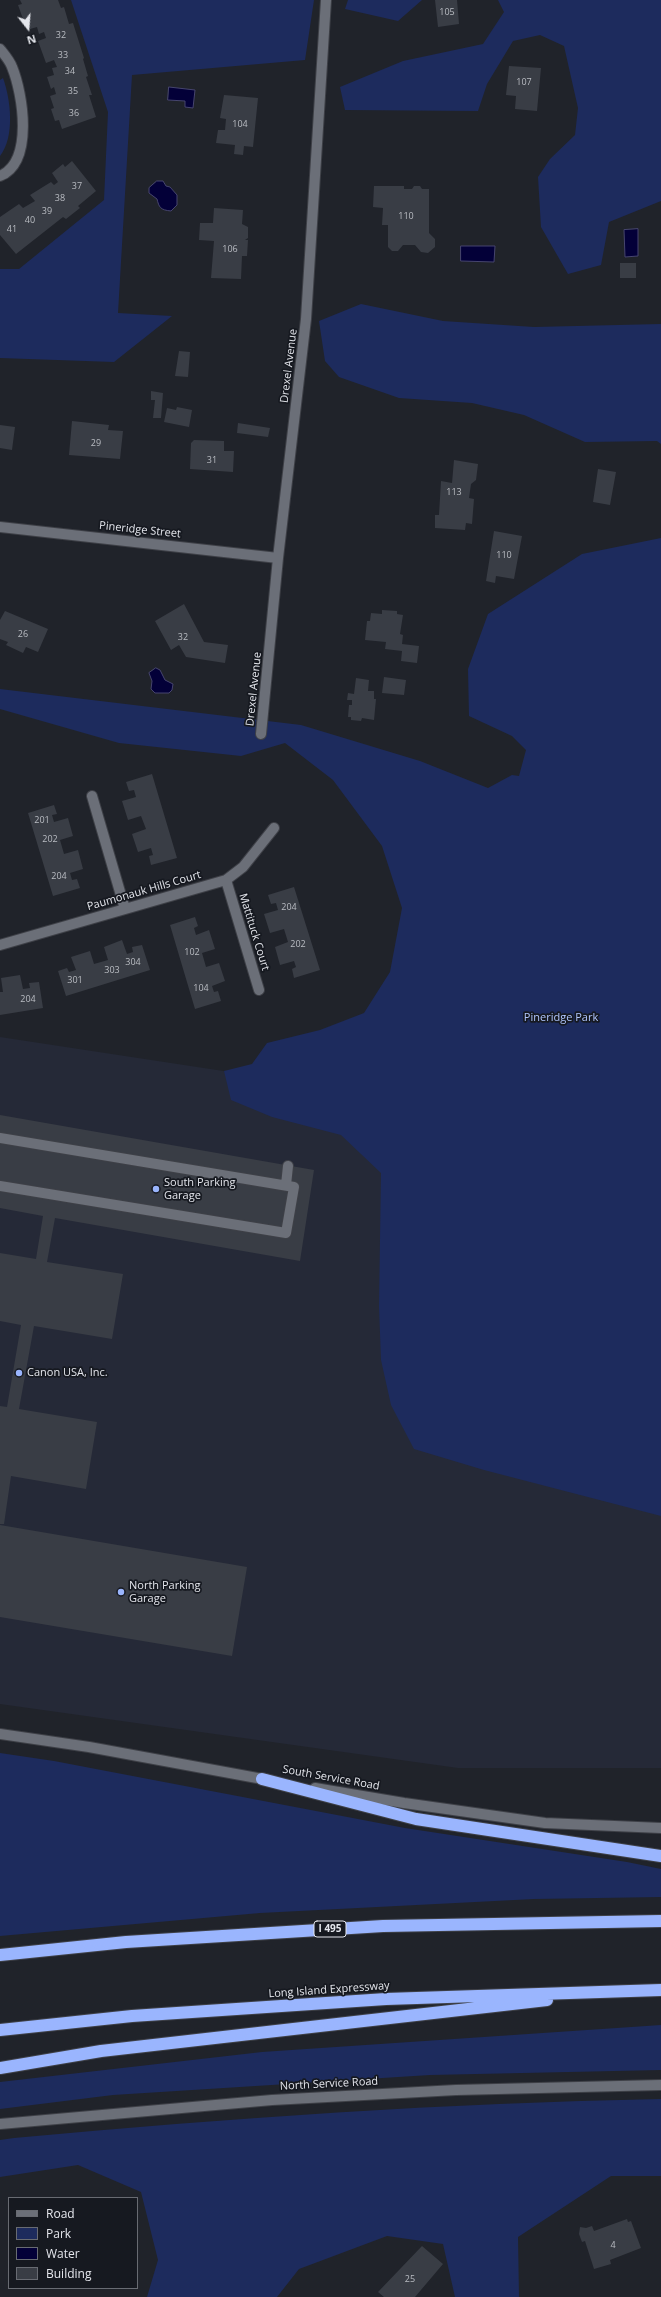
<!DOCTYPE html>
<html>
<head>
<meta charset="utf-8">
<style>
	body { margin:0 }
	#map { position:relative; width:661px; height:2297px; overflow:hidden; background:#20232a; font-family:"Open Sans",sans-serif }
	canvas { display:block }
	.legend { position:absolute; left:8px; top:2197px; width:130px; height:92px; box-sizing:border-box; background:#161920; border:1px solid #686b72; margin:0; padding:5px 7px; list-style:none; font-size:12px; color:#e4e6ec }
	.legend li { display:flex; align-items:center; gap:8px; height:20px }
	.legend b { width:20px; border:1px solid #686b72 }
	.north { position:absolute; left:8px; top:8px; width:40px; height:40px; -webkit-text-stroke:3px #161920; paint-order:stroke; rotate:163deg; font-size:11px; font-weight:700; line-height:16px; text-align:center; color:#e4e6ec }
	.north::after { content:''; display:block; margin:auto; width:14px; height:18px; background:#e4e6ec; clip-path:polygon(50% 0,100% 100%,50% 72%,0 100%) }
</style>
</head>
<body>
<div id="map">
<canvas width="661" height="2297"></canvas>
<ul class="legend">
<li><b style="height:5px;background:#6b6f78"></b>Road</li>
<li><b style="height:11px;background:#1d2b5d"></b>Park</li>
<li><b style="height:11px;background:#030038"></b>Water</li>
<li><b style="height:11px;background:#393d45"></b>Building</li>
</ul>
<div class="north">N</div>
</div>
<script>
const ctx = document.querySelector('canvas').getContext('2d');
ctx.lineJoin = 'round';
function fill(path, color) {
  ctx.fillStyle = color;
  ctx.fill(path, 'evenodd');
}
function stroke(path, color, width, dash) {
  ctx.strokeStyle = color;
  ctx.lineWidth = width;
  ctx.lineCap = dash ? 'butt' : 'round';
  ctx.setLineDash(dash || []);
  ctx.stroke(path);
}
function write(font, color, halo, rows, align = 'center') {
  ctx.font = font + ' "Open Sans",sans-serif';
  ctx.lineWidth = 3.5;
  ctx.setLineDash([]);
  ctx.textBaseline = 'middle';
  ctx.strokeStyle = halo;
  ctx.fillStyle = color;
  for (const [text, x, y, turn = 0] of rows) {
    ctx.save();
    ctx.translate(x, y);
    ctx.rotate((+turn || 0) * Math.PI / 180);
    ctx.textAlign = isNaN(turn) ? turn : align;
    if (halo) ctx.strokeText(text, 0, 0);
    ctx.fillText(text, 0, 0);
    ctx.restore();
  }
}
fill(new Path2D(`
	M0,1037l552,84 109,255v392h-203l-458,-64z`), '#252937');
fill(new Path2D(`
	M71,0h243l-9,60 -173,15 -14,238 54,3 -58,46 -114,-4v-89h19l85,-69 4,-88z
	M348,0h74l-24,21 -53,-12z
	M498,0h163v201l-52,21 -8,43 -33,9 -27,-47 -3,-50 12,-18 25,-24 3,-27 -14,-62 -24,-11 -27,6 -26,43 -9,27 -133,-1 -5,-23 63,-26 80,-17 21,-32z
	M3,78c8,22 12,59 -3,78v-76z
	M361,304l82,17 91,6 127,-3v120l-4,-3 -72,1 -61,-27 -52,-12 -73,-5 -60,-21 -14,-16 -6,-40z
	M661,538v978l-177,-46 -70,-21 -23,-44 -10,-45 -2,-54 2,-133 -40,-38 -69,-18 -41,-17 -7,-29 28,-7 15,-21 53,-13 44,-17 26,-41 12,-64 -20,-62 -49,-66 -48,-37 -44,13 -122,-13 -119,-34v-20l301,36 119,36 68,27 24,-13 7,1 7,-26 -14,-14 -43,-20 -1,-47 20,-55 94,-60z
	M0,1753l54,8 351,67 222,34 34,7v28l-127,2 -274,14 -260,23z
	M661,2025v45l-231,5 -317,20 -113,14v-27l262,-30z
	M661,2099v77h-50l-93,61 1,60h-64l-12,-53 -56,-8 -88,33 -22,28h-130l11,-37 -17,-68 -63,-27 -78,12v-37l14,-2c216,-20 431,-35 647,-39z`), '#1d2b5d');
const water = new Path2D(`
	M169,87l26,3 -2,18 -8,-1v-6l-17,-1z
	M157,181h6l3,5 4,1 7,8v10l-6,6c-11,-1 -12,-4 -14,-12l-8,-6v-5z
	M638,229v27l-13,1 -1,-27z
	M461,246h34l-1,16 -33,-1z
	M156,668l4,2 5,10 8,4 -1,6 -3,3h-14l-4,-4 1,-8 -3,-8z`);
fill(water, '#030038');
stroke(water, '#46456e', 1);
fill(new Path2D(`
	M20,0h38l3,8 3,-1 5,17 4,-1 11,35 -1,1 5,17 -2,1 6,18h-3l7,22 -34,12 -3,-9 -4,1 -4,-12 3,-1 -4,-12 6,-2 -2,-7 -3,2 -4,-12 7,-2 -2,-7 5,-1 -3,-7 -8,3 -8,-22 8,-3 -2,-6 -5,2 -2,-7 -7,2 -4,-11 -3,1 -5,-14 4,-1z
	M435,0h22l2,24 -21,3z
	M509,66l32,2 -4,43 -22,-2 1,-13 -10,-1z
	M224,95l34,3 -5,49 -9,-1 -1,9 -9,-1 1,-9 -19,-2 2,-13h7l1,-11 -6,-1z
	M72,161l24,30 -18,15 2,2 -14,11 -3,-2 -47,37 -16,-19v-18l19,-13 4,4 12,-7 -5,-6 21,-13 3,3 4,-3 -6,-9 11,-9 2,3z
	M374,186h30v3h8l2,-3h6l2,3h7v44l6,6v8l-7,6 -7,-1 -6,-7h-12l-5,6h-6l-4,-4v-22h-6l1,-17 -10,-1z
	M214,208l29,2 -1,14 6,3v11l-3,2h3l-1,16h-5l-1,23 -30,-1 3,-37 -15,-1 1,-17h13z
	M620,263h16v15h-16z
	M179,351l11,1 -2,25 -13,-1z
	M151,391l12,2 -2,25h-8l2,-18h-4z
	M177,407l15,3 -3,17 -25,-5 3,-14 9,2z
	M72,421l37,4 -1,5 15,1 -3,28 -51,-4z
	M238,423l32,5 -2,9 -31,-4z
	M0,425l15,2 -3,23 -12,-2z
	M194,440l30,1v10h10l-1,21 -43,-3 1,-26z
	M454,460l24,4 -2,16 -5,4 -2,14 5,1 -2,25 -6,-1 -1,7 -30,-2v-13h4l2,-34 11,2z
	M598,469l18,3 -6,33 -17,-3z
	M494,531l28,5 -8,43 -18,-3 -1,7 -9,-2z
	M184,604l20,38 24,3 -3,18 -39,-6 -7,-12 -8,5 -16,-29z
	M382,610l15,1v3l6,1 -3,19 3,1 -1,9 17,2 -2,17 -16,-2 1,-10 -17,-2 1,-7 -21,-2 2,-19h3l1,-8 11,1z
	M5,611l43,18 -10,23 -12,-5 -3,6 -17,-8 2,-3 -8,-3v-19z
	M384,677l22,3 -2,15 -22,-2z
	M356,678l13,2 -1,11h6v8h2l-2,21 -12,-2 -1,3 -10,-1v-3h-3l1,-12h3v-5h-5l1,-7 6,1z
	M152,774l25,84 -26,7 -2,-9 4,-1 -2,-7 -13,4 -6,-18 14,-5 -5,-13 -13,4 -6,-19 14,-4 -2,-7 -5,1 -3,-9z
	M54,805l3,9 -5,1 2,7 14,-4 5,18 -13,4 4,14 14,-4 5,19 -13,4 2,7 5,-1 3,9 -27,8 -25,-83z
	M294,887l26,83 -26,8 -2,-9 4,-2 -2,-6 -14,4 -5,-18 13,-5 -4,-13 -14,4 -6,-19 14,-4 -2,-7 -5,1 -3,-9z
	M195,917l3,9 -4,2 2,7 13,-5 6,19 -13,4 4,14 13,-4 6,18 -13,5 2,6 4,-1 3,10 -26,8 -25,-84z
	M122,940l5,14 6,-2 -1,-5 10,-2 8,25 -84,26 -8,-25 9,-3 2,4 7,-2 -5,-13 19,-6 4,13 14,-4 -4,-13z
	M20,975l3,14 7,-1 -1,-5 10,-1 4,26 -43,7v-23h3l-2,-14z
	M0,1115l314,55 -14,91 -245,-43 -8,44 76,12 -11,65 -78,-13 -15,83 78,13 -11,67 -75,-13 -7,48h-4v-118l7,1 14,-82 -21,-4v-68l36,6 7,-43 -43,-8z
	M0,1525l247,42 -15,89 -232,-39z
	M627,2219l1,3 3,-1 10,27 -31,12 1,4 -17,5 -9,-28 -3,1 -3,-8 1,-7 6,1 6,-2 2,5z
	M422,2246l21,18 -28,33h-31l-6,-5z`), '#393d45');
const minor = new Path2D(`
	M0,49c4,5 10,12 12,18 11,27 22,95 -12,109
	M0,527l278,31
	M261,734l17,-176 28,-239 20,-319
	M92,796l33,113
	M226,880l33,110
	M0,945l226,-65 17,-13 31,-39
	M0,1138l294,49 -8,46 -286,-47
	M286,1185l2,-19`);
const secondary = new Path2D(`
	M0,1734l89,13 179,33
	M315,1788l89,15 141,20 116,5
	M0,2124l272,-24 184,-10 205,-5`);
const motorway = new Path2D(`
	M262,1779l154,40 245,37
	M0,1955l126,-13 257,-16 278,-5
	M0,2030l132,-14 254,-17 275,-9
	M0,2068l101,-17 446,-51`);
stroke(minor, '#3e4047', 12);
stroke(secondary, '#3e4047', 12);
stroke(motorway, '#3e4047', 14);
stroke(minor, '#6b6f78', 10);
stroke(secondary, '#6b6f78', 10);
stroke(motorway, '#9ab5fe', 12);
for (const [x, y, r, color] of [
	[156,1189,4,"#9ab5fd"],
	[19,1373,4,"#9ab5fd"],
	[121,1592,4,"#9ab5fd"]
]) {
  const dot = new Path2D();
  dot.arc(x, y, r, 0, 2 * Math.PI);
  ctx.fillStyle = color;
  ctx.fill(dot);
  stroke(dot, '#161920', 1.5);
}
write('9px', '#b9bcc2', null, [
	["105",447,12],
	["32",61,35],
	["33",63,55],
	["34",70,71],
	["107",524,82],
	["35",73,91],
	["36",74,113],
	["104",240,124],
	["37",77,186],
	["38",60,198],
	["39",47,211],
	["110",406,216],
	["40",30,220],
	["41",12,229],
	["106",230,249],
	["29",96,443],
	["31",212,460],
	["113",454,492],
	["110",504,555],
	["26",23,634],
	["32",183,637],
	["201",42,820],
	["202",50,839],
	["204",59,876],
	["204",289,907],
	["202",298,944],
	["102",192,952],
	["304",133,962],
	["303",112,970],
	["301",75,980],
	["104",201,988],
	["204",28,999],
	["4",613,2245],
	["25",410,2279]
]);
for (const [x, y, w] of [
	[330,1929,32]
]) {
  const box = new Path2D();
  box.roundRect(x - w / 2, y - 8, w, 16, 3);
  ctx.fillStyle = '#161920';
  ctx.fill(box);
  stroke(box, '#e4e6ec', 1);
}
write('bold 10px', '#e4e6ec', null, [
	["I 495",330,1929]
]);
write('11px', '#e4e6ec', '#161920', [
	["Drexel Avenue",289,366,-83],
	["Pineridge Street",140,530,6],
	["Drexel Avenue",254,689,-84],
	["Paumonauk Hills Court",144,891,-16],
	["Mattituck Court",254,932,73],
	["South Service Road",331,1778,10],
	["Long Island Expressway",329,1990,-4],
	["North Service Road",329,2084,-3]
]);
write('11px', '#b0c6fe', '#161920', [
	["Pineridge Park",561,1018]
]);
write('11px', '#e4e6ec', '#161920', [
	["South Parking",164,1183],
	["Garage",164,1196],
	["Canon USA, Inc.",27,1373],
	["North Parking",129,1586],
	["Garage",129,1599]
], 'left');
</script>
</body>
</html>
